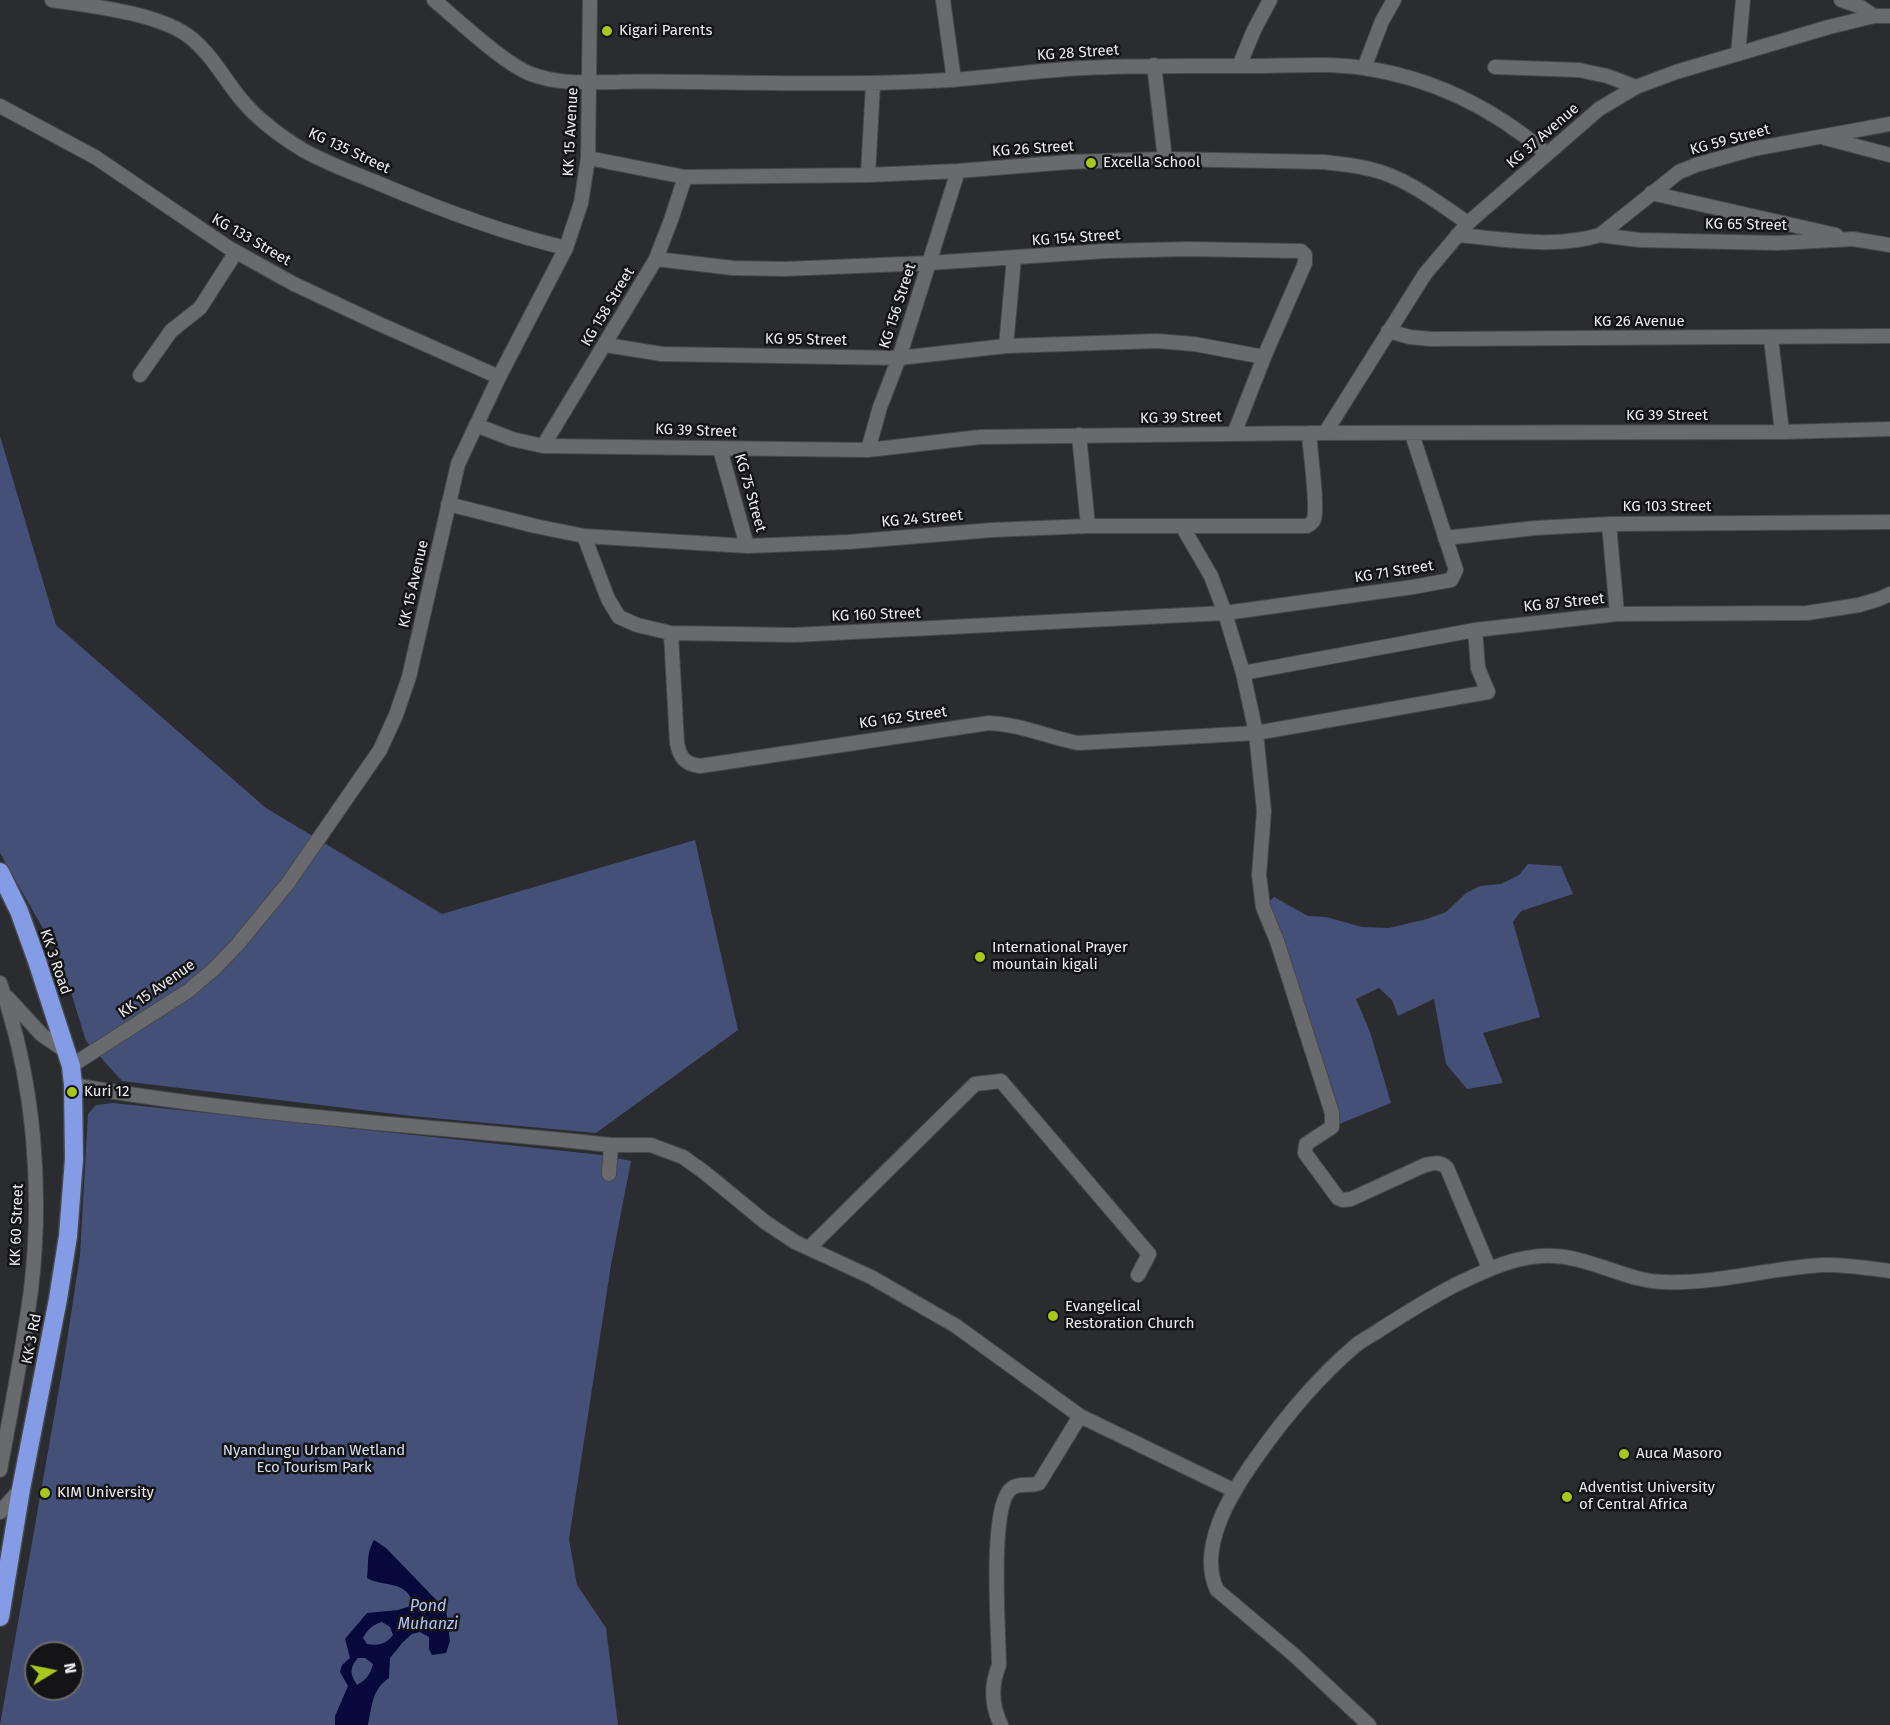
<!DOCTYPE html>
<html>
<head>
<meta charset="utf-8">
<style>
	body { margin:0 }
	#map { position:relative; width:1890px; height:1725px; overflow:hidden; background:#2b2c2f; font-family:"Fira Sans",sans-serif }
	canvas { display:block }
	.north { position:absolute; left:24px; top:1641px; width:60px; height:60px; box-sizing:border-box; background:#141416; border:2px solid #6b6b6d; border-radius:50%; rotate:80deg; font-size:16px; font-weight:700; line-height:24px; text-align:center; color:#ededf0 }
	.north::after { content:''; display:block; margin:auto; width:21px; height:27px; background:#a9c71b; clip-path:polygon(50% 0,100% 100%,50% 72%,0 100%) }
</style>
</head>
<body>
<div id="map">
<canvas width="1890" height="1725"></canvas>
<div class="north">N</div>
</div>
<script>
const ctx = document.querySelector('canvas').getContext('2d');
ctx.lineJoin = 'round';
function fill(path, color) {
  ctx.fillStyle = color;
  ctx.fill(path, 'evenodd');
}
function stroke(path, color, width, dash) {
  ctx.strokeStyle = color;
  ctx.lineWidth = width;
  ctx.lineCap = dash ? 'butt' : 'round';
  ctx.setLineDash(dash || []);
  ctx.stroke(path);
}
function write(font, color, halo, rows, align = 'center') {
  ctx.font = font + ' "Fira Sans",sans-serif';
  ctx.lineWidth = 5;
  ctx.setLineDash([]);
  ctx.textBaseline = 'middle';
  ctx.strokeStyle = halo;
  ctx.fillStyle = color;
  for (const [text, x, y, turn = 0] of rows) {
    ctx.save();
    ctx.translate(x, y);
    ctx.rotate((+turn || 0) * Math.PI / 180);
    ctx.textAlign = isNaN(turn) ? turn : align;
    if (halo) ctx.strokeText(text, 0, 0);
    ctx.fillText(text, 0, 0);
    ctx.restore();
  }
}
fill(new Path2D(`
	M0,436l56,189 210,183 176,106 253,-74 43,190 -142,103 -185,-17 -289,-35 -36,-40 -25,-81 -61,-107z
	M1528,864l33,2 12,28 -52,17 -8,11 27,95 -57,16 20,50 -36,6 -21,-25 -12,-65 -36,17 -6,-16 -13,-12 -23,11 14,33 21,71 -59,24 -69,-220 11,-10 34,19 18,1 36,10 27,1 38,-9 19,-7 20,-19 14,-7 21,-2 18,-9z
	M113,1103l489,52 29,6 -20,104 -42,274 8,46 29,43 12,97h-618l64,-365 16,-105 8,-141 8,-9zM36,1653h36v36h-36z`), '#445078');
fill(new Path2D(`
	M374,1540l12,8 60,62 4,31 -4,12 -14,2 -3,-6v-12l-9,-5 -8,2 -9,8 -13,16 -1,20c-17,11 -17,28 -21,47h-33v-9l13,-30 -8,-14 2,-7 8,-7 -5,-19 22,-26 31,-3 16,-5c-8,-26 -29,-17 -47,-27 2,-16 -1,-24 7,-38zM382,1622l8,5 3,8c-7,9 -14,11 -26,9l-4,-6c5,-9 9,-13 19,-16zM358,1658h7l8,6c-3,11 -6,15 -16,21 -7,-11 -8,-17 1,-27z`), '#07093d');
const minor = new Path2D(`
	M52,0c39,6 108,13 139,38 20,16 33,40 49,60 17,21 40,38 63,52 23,13 50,23 75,33 61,26 124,50 188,65
	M434,0c25,21 69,63 97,74 29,11 57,8 87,8 27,-1 54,0 82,0 83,1 167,3 250,-2 45,-3 89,-10 134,-12 51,-3 101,-2 152,-2 42,1 86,-4 128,2 69,10 130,41 182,85
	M943,0l11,80
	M1841,0l18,6 15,10
	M1738,54l5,-54
	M1154,65l11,94
	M1239,66l15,-36 16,-30
	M1495,67l84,3 28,6 29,11
	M1364,68l18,-47 12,-21
	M0,106l95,51 134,91 65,36 81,38 124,55
	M1825,138l65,17
	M588,158l97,19 183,-2 90,-4 111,-9 96,-3 159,3c15,2 31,3 46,7 36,8 68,34 98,54
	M868,175l5,-91
	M1651,193l185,42
	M1457,235c47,4 98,14 143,0l79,-63 17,-7 57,-16 137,-25
	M1600,235l39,5 139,3 75,-4 37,6
	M656,259l77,9 51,1 145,-6 177,-12 82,-2 113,2 4,4v8l-41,94 -30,77
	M1388,331l22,6 21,2 459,-3
	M1771,339l11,93
	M606,345l56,9 237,4 107,-12 151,-5 37,3 70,13
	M1006,346l8,-88
	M140,375l31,-44 29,-23 36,-56
	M476,425l36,14 31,7 325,4 112,-13 329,-4 473,-1 108,-3
	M1325,433l100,-159 43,-51 131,-114 37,-22 40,-15 153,-45 45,-11h16
	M1079,435l9,91
	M543,446l113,-187 15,-39 14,-43
	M720,449l27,97
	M868,450l12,-43 19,-49 59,-187
	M448,504l87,22 49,10 163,10 101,-4 144,-12 96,-4h94l29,50 14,37 18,60 13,60 8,78 -5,64 4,32 14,34 55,172v14l-26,17 -1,9 33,45 5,2 8,-1 74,-34c9,-2 15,-4 22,3l42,100
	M1609,524l8,90
	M1182,526h125c3,-2 6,-3 7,-7 4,-13 -4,-69 -5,-86
	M584,536l24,63 11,18 18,8 34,8 123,2 431,-22 188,-26 38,-7 5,-10 -44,-136
	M1445,538l90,-10 74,-4 281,-2
	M671,633l6,110c3,15 8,21 23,23l289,-43c30,1 59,14 89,20l178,-10 232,-41 -10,-24 -3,-38
	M1243,673l232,-43 142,-16 190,-1 52,-8 20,-6 11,-5
	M0,983c34,96 43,206 31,307 -8,60 -20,120 -31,180
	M7,997l35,38 25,17
	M71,1066l117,-75 26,-22 24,-25 50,-61 92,-133 16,-35 13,-38 49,-213 41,-87 67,-129 15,-45 7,-45 2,-158
	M73,1085c177,31 360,41 538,60h40l32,12 21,15 61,50 30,20 76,35 85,49 124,90 153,74
	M609,1174l2,-29
	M809,1248l166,-164 26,-3 148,173 -11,21
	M0,1512l21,-23
	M1001,1725c-10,-20 -10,-40 -2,-60 0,-30 -11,-161 13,-177 8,-6 19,-1 27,-5l41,-67
	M1369,1725l-75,-70 -77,-65c-20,-42 14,-97 39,-132 29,-41 60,-79 99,-112 8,-7 18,-11 26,-17 25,-16 49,-31 74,-44 31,-15 64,-31 99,-29 39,2 72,25 110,26 53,2 106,-14 158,-17 23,-1 46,3 68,6`);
const highway = new Path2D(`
	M0,872l19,39 18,50 34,105 2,19 1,74 -6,77 -10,63 -37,190 -21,128`);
stroke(minor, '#47484b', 16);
stroke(highway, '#47484b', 21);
stroke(minor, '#696a6e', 14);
stroke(highway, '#849be5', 18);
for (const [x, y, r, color] of [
	[607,31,6,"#a9c71b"],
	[1091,163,6,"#a9c71b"],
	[980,957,6,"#a9c71b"],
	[72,1092,6,"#a9c71b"],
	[1053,1316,6,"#a9c71b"],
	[1624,1454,6,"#a9c71b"],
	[45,1493,6,"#a9c71b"],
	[1567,1497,6,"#a9c71b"]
]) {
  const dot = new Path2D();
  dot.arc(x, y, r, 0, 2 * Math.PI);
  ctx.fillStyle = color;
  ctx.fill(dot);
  stroke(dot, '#141416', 2);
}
write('15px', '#ededf0', '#141416', [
	["Kigari Parents",619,31],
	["Excella School",1103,163],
	["International Prayer",992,948],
	["mountain kigali",992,965],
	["Kuri 12",84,1092],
	["Evangelical",1065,1307],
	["Restoration Church",1065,1324],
	["Auca Masoro",1636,1454],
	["Adventist University",1579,1488],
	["of Central Africa",1579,1505],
	["KIM University",57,1493]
], 'left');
write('15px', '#ededf0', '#141416', [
	["KG 28 Street",1078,53,-4],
	["KK 15 Avenue",571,132,-87],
	["KG 37 Avenue",1543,136,-41],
	["KG 59 Street",1730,140,-15],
	["KG 26 Street",1033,149,-4],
	["KG 135 Street",349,151,25],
	["KG 65 Street",1746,225,1],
	["KG 154 Street",1076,238,-4],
	["KG 133 Street",251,240,30],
	["KG 156 Street",898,306,-72],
	["KG 158 Street",608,307,-59],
	["KG 26 Avenue",1639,322],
	["KG 95 Street",806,340,1],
	["KG 39 Street",1667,416],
	["KG 39 Street",1181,418,-1],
	["KG 39 Street",696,431,2],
	["KG 75 Street",750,493,74],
	["KG 103 Street",1667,507],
	["KG 24 Street",922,519,-5],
	["KG 71 Street",1394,572,-9],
	["KK 15 Avenue",414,584,-77],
	["KG 87 Street",1564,603,-6],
	["KG 160 Street",876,615,-2],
	["KG 162 Street",903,718,-8],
	["KK 3 Road",55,962,71],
	["KK 15 Avenue",157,989,-35],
	["KK 60 Street",17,1225,-88],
	["KK 3 Rd",32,1339,-79]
]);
write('15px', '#d7deef', '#141416', [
	["Nyandungu Urban Wetland",314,1451],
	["Eco Tourism Park",314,1468]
]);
write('italic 16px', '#b3c4f8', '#141416', [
	["Pond",428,1607],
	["Muhanzi",428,1625]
]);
</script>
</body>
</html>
